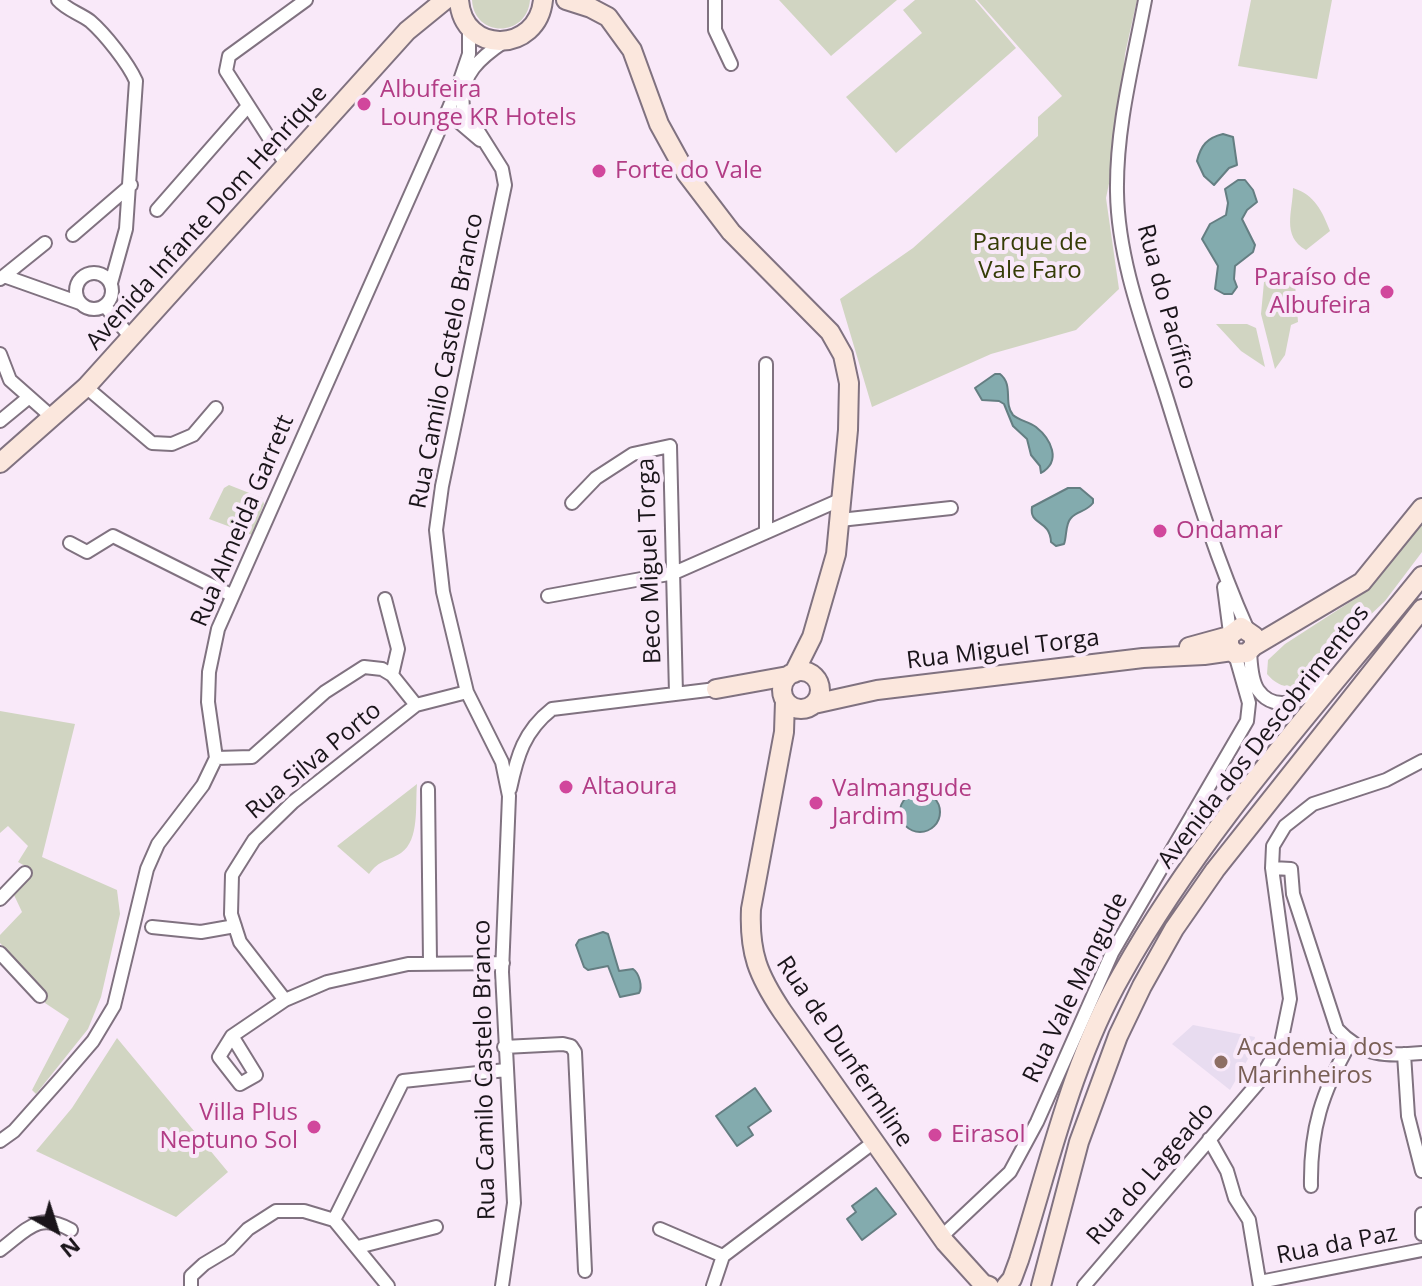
<!DOCTYPE html>
<html>
<head>
<meta charset="utf-8">
<style>
	body { margin:0 }
	#map { position:relative; width:1422px; height:1286px; overflow:hidden; background:#f9e9f9; font-family:"Open Sans",sans-serif }
	canvas { display:block }
	.north { position:absolute; left:16px; top:1190px; width:80px; height:80px; -webkit-text-stroke:6px #f9e9f9; paint-order:stroke; rotate:141deg; font-size:22px; font-weight:700; line-height:32px; text-align:center; color:#1a151a }
	.north::after { content:''; display:block; margin:auto; width:28px; height:36px; background:#1a151a; clip-path:polygon(50% 0,100% 100%,50% 72%,0 100%) }
</style>
</head>
<body>
<div id="map">
<canvas width="1422" height="1286"></canvas>
<div class="north">N</div>
</div>
<script>
const ctx = document.querySelector('canvas').getContext('2d');
ctx.lineJoin = 'round';
function fill(path, color) {
  ctx.fillStyle = color;
  ctx.fill(path, 'evenodd');
}
function stroke(path, color, width, dash) {
  ctx.strokeStyle = color;
  ctx.lineWidth = width;
  ctx.lineCap = dash ? 'butt' : 'round';
  ctx.setLineDash(dash || []);
  ctx.stroke(path);
}
function write(font, color, halo, rows, align = 'center') {
  ctx.font = font + ' "Open Sans",sans-serif';
  ctx.lineWidth = 8;
  ctx.setLineDash([]);
  ctx.textBaseline = 'middle';
  ctx.strokeStyle = halo;
  ctx.fillStyle = color;
  for (const [text, x, y, turn = 0] of rows) {
    ctx.save();
    ctx.translate(x, y);
    ctx.rotate((+turn || 0) * Math.PI / 180);
    ctx.textAlign = isNaN(turn) ? turn : align;
    if (halo) ctx.strokeText(text, 0, 0);
    ctx.fillText(text, 0, 0);
    ctx.restore();
  }
}
fill(new Path2D(`
	M1193,1025l62,12 -3,15 -22,38 -58,-46z`), '#e8dcf0');
fill(new Path2D(`
	M472,0h58c-3,38 -56,38 -58,0z
	M779,0h118l-66,56z
	M915,0h60l41,48 -120,105 -50,-56 76,-64 -19,-23z
	M977,0h160l-12,54 -8,91 -11,53 13,91 -43,41 -85,24 -119,53 -32,-108 73,-51 125,-112v-19l24,-21z
	M1251,0h81l-15,79 -79,-13z
	M1293,188c22,7 29,23 37,43l-24,19c-25,-14 -13,-39 -13,-62z
	M1274,277h12l9,7 3,38 -7,3 -6,30 -10,14 -14,-55 3,-32z
	M1216,324h31l9,4 9,39 -24,-16z
	M229,485l33,13 2,6 -12,31 -43,-16 15,-31z
	M1422,520v32l-37,49 -63,60c-11,25 -36,36 -55,13l1,-14 17,-16 82,-53z
	M0,711l75,13 -33,133 75,33 3,24 -19,83 -13,32 -52,65 -4,-4 37,-71 -24,-16 2,-9 -47,-51v-8l22,-23 -8,-17 18,-25 -14,-8 10,-16 -20,-20 -8,7z
	M417,784c-2,21 3,56 -16,69 -14,9 -21,6 -32,21l-32,-28z
	M117,1038l111,134 -52,45 -140,-66 36,-43z`), '#d1d5c2');
const water = new Path2D(`
	M1223,134l10,3 4,28 -8,3 -15,17 -10,-9 -7,-15c4,-16 10,-23 26,-27z
	M1238,180h7l8,10 4,12 -10,8 -5,9 13,26 -2,7 -18,14 -1,13 3,8 -5,7h-8l-9,-5 3,-23 -16,-27 8,-15 16,-9 2,-12 -3,-14z
	M995,374h5c14,11 3,29 13,41 5,5 16,7 23,12 15,12 26,34 5,46l-1,-7 -9,-11 -4,-16 -14,-13 -9,-22 -5,-3 -17,-1 -7,-12z
	M1068,488h12l13,11v4c-7,9 -16,8 -22,15 -6,6 -4,18 -7,26l-8,2 -5,-4c-1,-23 -22,-16 -19,-35z
	M900 812a20 20 0 1 1 40 0a20 20 0 1 1-40 0Z
	M603,932l5,2 11,37 14,-2c6,4 10,18 6,24l-19,4 -12,-31 -20,4 -4,-3 -8,-22 3,-5z
	M755,1088l16,23 -23,16 5,8 -16,11 -21,-30z
	M876,1188l20,26 -34,26 -15,-21 9,-7 -4,-6z`);
fill(water, '#83abae');
stroke(water, '#647e82', 2);
const street = new Path2D(`
	M58,0c9,10 21,13 32,21 15,13 38,42 46,60l-10,148 -15,54
	M715,0v30l16,34
	M1145,0c-12,64 -29,127 -28,192 1,70 29,140 50,207 24,77 47,155 80,229
	M450,105l3,12 27,23
	M287,166l-61,-95 3,-15 77,-56
	M157,210l91,-104
	M73,235l58,-50
	M76 291a18 18 0 1 1 36 0a18 18 0 1 1-36 0Z
	M4,276l41,-33
	M0,279l4,-3 76,27
	M105,306l27,33
	M0,354l10,26 43,38
	M766,364v168
	M86,387l66,56 20,1 21,-9 23,-27
	M0,421l28,-23
	M572,503l24,-25 37,-24 37,-8 6,248
	M840,520l111,-12
	M70,543l17,9 26,-16 118,59
	M1224,587l6,46
	M548,596l126,-23 168,-74
	M385,599l13,50 -6,26
	M1250,652c1,12 1,28 8,38 18,26 52,8 67,-10
	M467,692l-51,13 -123,97 -39,38 -22,35 -1,39 9,28 45,58 42,-18 81,-18 95,-1
	M216,758l36,-1 73,-65 39,-25 18,2 10,6 24,30
	M428,789l2,173
	M510,789c7,-33 14,-58 42,-80l164,-20
	M1272,868l19,1 2,25 44,135c26,28 49,27 85,24
	M0,899l25,-26
	M152,927l49,5 34,-6
	M0,953l40,43
	M232,1036l24,39 -16,9 -21,-27 13,-21 53,-36
	M504,1047l59,-3 8,2 4,6 10,219
	M1404,1054l4,62 14,55
	M1209,1139l18,32 8,27 14,22 11,66
	M0,1141l14,-10 48,-54 31,-36 21,-35 33,-137 11,-25 45,-59 13,-27 -8,-56 1,-30 9,-43 238,-537 13,-38v-27
	M1311,1186c-1,-57 11,-94 39,-143
	M1422,1214v20
	M334,1220l69,-139 103,-11
	M660,1229l63,27
	M941,1237l69,-65 27,-50 75,-169 135,-232 2,-18 -14,-49
	M358,1247l78,-20
	M0,1250c27,-20 38,-39 71,-20
	M1260,1282l162,-32
	M191,1286v-10l13,-12 25,-15 19,-20 28,-18h28l30,9 54,66
	M502,1286l12,-83 -12,-231 7,-176 -7,-34 -35,-70 -24,-100 -7,-62 6,-44 63,-301 -3,-16 -39,-62c-4,-32 18,-50 42,-66
	M713,1286l10,-30 151,-114
	M1084,1286l174,-203 23,-40 9,-44 -18,-131 1,-22 12,-20 28,-22 73,-24 36,-19`);
const secondary = new Path2D(`
	M459,0c4,56 79,53 84,0
	M566,0l25,8 17,9 24,33 27,74 27,49 45,59 99,100 13,23 6,28 -1,47 -12,124 -24,83 -18,36
	M0,463l86,-76 321,-356 38,-31
	M1254,646l108,-64 60,-74
	M1189,647l40,-11 12,-9 13,9v10l-7,7 -12,1 -6,-8v-10
	M782 690a19 19 0 1 1 38 0a19 19 0 1 1-38 0Z
	M716,689l72,-13
	M785,701l-1,31 -33,177c-2,44 7,66 31,102l163,231 38,42 6,2
	M814,704l63,-14 266,-32 61,-3 28,-4
	M1006,1286l6,-7 7,-19c30,-95 53,-199 103,-286 81,-145 196,-269 300,-398
	M1041,1286l38,-144 39,-106 24,-50 32,-57 41,-59 207,-261`);
stroke(street, '#807280', 16);
stroke(secondary, '#807280', 22);
stroke(street, '#fff', 12);
stroke(secondary, '#fbe7dd', 18);
for (const [x, y, r, color] of [
	[364,104,8,"#d1479c"],
	[599,171,8,"#d1479c"],
	[1387,292,8,"#d1479c"],
	[1160,531,8,"#d1479c"],
	[566,787,8,"#d1479c"],
	[816,803,8,"#d1479c"],
	[1221,1062,8,"#8d6e63"],
	[314,1127,8,"#d1479c"],
	[935,1135,8,"#d1479c"]
]) {
  const dot = new Path2D();
  dot.arc(x, y, r, 0, 2 * Math.PI);
  ctx.fillStyle = color;
  ctx.fill(dot);
  stroke(dot, '#f9e9f9', 3);
}
write('24px', '#b23c85', '#f9e9f9', [
	["Albufeira",380,90],
	["Lounge KR Hotels",380,118],
	["Forte do Vale",615,171],
	["Paraíso de",1371,278,"right"],
	["Albufeira",1371,306,"right"],
	["Ondamar",1176,531],
	["Altaoura",582,787],
	["Valmangude",832,789],
	["Jardim",832,817],
	["Villa Plus",298,1113,"right"],
	["Neptuno Sol",298,1141,"right"],
	["Eirasol",951,1135]
], 'left');
write('24px', '#1a151a', '#f9e9f9', [
	["Avenida Infante Dom Henrique",207,218,-48],
	["Rua do Pacífico",1166,307,75],
	["Rua Camilo Castelo Branco",447,361,-79],
	["Rua Almeida Garrett",243,521,-67],
	["Beco Miguel Torga",650,561,-92],
	["Rua Miguel Torga",1003,650,-7],
	["Avenida dos Descobrimentos",1264,737,-52],
	["Rua Silva Porto",314,761,-40],
	["Rua Vale Mangude",1076,988,-64],
	["Rua de Dunfermline",844,1052,56],
	["Rua Camilo Castelo Branco",485,1070,-91],
	["Rua do Lageado",1151,1174,-49],
	["Rua da Paz",1337,1245,-11]
]);
write('24px', '#353c06', '#f9e9f9', [
	["Parque de",1030,243],
	["Vale Faro",1030,271]
]);
write('24px', '#785e54', '#f9e9f9', [
	["Academia dos",1237,1048],
	["Marinheiros",1237,1076]
], 'left');
</script>
</body>
</html>
